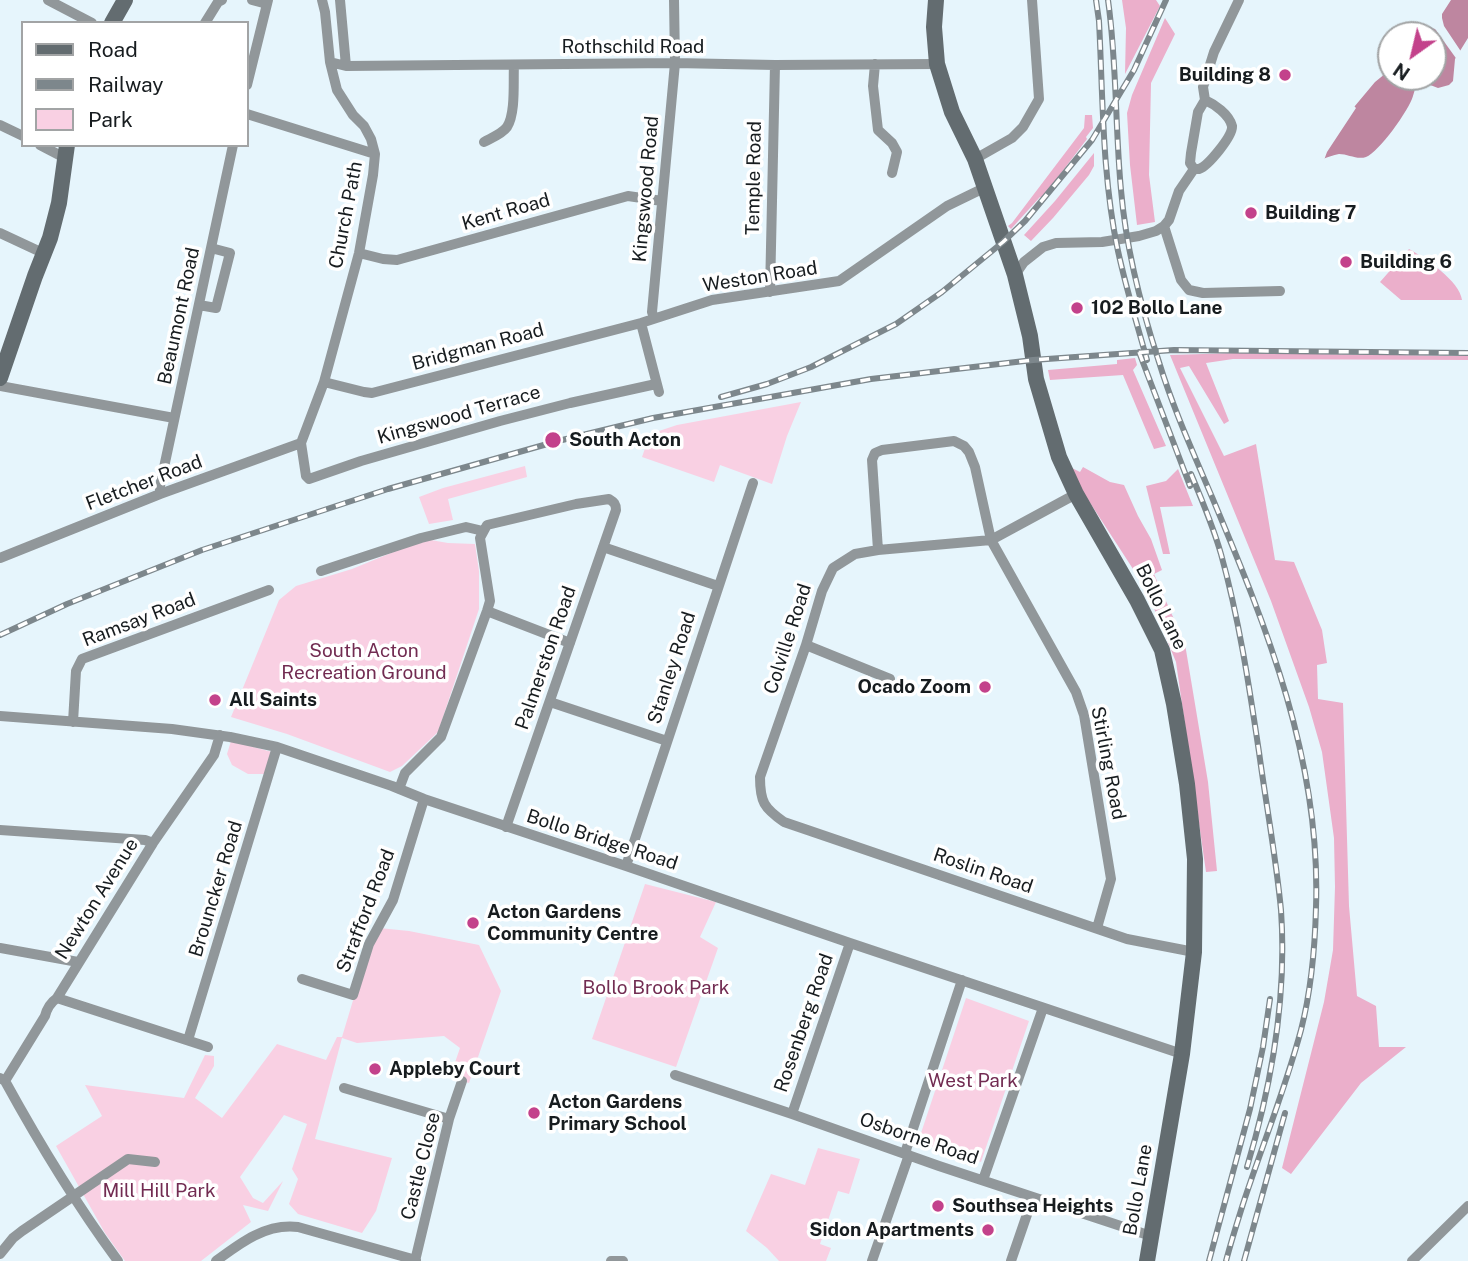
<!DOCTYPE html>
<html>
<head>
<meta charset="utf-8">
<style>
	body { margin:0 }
	#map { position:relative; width:1468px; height:1261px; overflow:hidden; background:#e6f5fc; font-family:"Public Sans",sans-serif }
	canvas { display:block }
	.legend { position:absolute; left:21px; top:21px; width:228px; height:126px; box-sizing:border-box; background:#fff; border:2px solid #a2a4a5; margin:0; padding:9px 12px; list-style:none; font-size:21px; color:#171c1f }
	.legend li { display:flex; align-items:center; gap:14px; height:35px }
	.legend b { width:35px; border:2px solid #a2a4a5 }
	.north { position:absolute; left:1377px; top:21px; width:70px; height:70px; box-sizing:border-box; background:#fff; border:2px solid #a2a4a5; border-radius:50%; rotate:214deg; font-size:19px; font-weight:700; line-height:28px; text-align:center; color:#171c1f }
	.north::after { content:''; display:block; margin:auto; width:24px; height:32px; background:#c3428b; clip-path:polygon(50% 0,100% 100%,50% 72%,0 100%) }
</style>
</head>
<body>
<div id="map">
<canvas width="1468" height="1261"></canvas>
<ul class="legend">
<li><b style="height:9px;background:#636c70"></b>Road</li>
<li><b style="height:9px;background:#7d878c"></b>Railway</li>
<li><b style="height:19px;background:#f9d0e3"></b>Park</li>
</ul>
<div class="north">N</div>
</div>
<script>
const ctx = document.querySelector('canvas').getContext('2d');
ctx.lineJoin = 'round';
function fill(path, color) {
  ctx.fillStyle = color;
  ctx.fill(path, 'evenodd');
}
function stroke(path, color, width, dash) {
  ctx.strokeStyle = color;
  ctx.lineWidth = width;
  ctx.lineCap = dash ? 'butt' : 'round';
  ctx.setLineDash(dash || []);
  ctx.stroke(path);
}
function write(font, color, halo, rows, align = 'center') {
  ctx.font = font + ' "Public Sans",sans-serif';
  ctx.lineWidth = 7;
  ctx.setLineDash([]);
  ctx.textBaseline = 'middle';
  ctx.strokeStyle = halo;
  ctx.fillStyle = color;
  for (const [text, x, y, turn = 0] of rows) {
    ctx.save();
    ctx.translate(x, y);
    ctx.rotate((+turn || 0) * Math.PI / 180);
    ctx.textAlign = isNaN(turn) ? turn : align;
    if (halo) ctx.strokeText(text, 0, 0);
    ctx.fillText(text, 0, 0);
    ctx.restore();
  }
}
fill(new Path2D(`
	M801,402l-14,34 -15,48 -52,-19 -6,17 -72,-25 8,-23 27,-9z
	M525,466l2,11 -79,22 5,21 -24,4 -10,-27 24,-9z
	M425,539l23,4 27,1 4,27v38l-41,123 -36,34 -12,6 -103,-38 -56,-17 48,-117 17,-14 56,-17z
	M231,741l41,11 -6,22h-18l-16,-9 -5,-11z
	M645,884l71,18 -16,35 18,11 -42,119 -84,-28z
	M379,928l30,3 70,14 22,46 -32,92 -19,-6 10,-29 -16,-12 -87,7 -15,-5 -27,101 77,19 -16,53 -14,22 -64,-19 -9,-10 9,-25 -6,-10 15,-45 -23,-9 -44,62 13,21 10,5 20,-22 -15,30 -25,-6 8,17 -50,39h-76l-20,-28 -49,-87 46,-30 -17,-31 99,13 21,-43 9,1v10l-19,32 27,20 55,-74 49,16 11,-23h5l28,-93z
	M966,998l63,23 -48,141 -63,-20z
	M818,1148l42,11 -11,35 -11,-3 -18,53 11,4 -5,13h-47l-12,-13 -21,-17 25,-57 34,11z`), '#f9d0e3');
fill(new Path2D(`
	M1122,0h34l4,6 -35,68 1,-46z
	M1165,18l10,16 -24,49 -2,92 6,47 -18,3 -7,-60 -3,-52 5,-18z
	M1085,115h7l1,13 -7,9 1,2 -45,59 -2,-1 -29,32 -3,-3 4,-3 72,-95z
	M1094,153v13l-5,9 -36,43 -22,23 -7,-6 31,-34z
	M1409,249c16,9 51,32 53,51h-61l-21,-18z
	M1236,353l232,3v4l-235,-1 -27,4 23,58 -5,3 -35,-58 -9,2 44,88 32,-12 19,116 19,2 28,68 5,33 -10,2 1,34 25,4 6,203 8,90 19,10 3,41h27l-45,36 -70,91 -9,-6 42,-166 9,-52 2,-63 -1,-49 -12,-86 -13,-45 -38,-106 -101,-246z
	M1135,358l2,7 -4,5 33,76 -12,3 -31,-74 -73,5 -2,-10 69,-6v-4z
	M1083,467l27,15 14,3 14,31 13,23 11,31 -8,4 31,70 23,138 9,89 -11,1 -30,-210 -30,-73 -74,-114v-7l8,4z
	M1178,469l15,37 -33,1 10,47h-7l-17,-68 20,-5z`), '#ebafcb');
fill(new Path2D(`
	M1448,0h20v38l-13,21 -2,22 -4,4 -11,3 -13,-5 -6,-6h14v-42h-15z
	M1391,69v8h27l-3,2c0,6 0,12 -2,17 -4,14 -34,56 -47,61 -9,3 -18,-3 -27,-3 -6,1 -11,3 -16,5l16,-34 36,-43z`), '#be86a0');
fill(new Path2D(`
	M1443,0h8l-9,14v4l2,8 18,27 -4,8 -23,-32 -4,-1 -10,7h-7z
	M1352,104l4,4 -29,44 -4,11 -6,-2 -3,-5 3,-7z`), '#e6f5fc');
stroke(new Path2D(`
	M48,0l44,23
	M252,0l15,4
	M322,0l3,12 5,50 7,28 16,25 11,11 7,13 4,15 -2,21 -14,78 -35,129 -23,61 5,33 3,3 52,-18 139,-40 70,-18 86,-19
	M340,0l6,66
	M205,23l13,-21 4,-2
	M330,62l16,4 329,-3 100,2 162,-1
	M875,64l-2,22 5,44 14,13 5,9 -5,21
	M247,85l21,-85
	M247,114l128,40
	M0,125l23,11
	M484,142c7,-4 18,-8 23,-15 9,-14 6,-46 7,-62
	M40,145l25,13
	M975,159l37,-21 11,-11 16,-28 -7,-99
	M1194,169l-4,-6 1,-10 7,-41 7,-12 -2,-13 11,-35 25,-52
	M1194,169c1,0 3,0 5,0 9,-3 34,-33 33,-43 -3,-12 -18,-22 -27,-26
	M1164,226l17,54 8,10 14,3 77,-2
	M0,233l45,21
	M359,253l24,6 14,1 231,-64 34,5
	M1015,275l9,-13 19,-15 13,-4 46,-1 37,-6 17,-5 8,-5 5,-6 10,-29 15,-22
	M770,292l5,-227
	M199,305l17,3 14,-55 -19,-5
	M654,318l-2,-6 23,-249 -1,-63
	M641,323l18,69
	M324,382l40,10 8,1 269,-70 71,-23 127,-19 108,-75 39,-19
	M0,386l174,32
	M160,494v-8l73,-341
	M1076,494l-85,46 -113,10 -23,4 -22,14 -11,23 -16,54 -46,132c0,25 4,31 24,45l343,117 67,13
	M603,547l115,39
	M878,550l-6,-90 3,-7 7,-3 72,-9 10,5 5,6 6,15 16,73 85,152 8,23 27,164 -14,49
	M0,558l160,-64 141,-51
	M321,571l100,-33 45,-11 17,4
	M487,611l83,32
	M806,645l84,34
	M550,702l117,39
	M0,716l172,13 58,8 47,10 115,39 32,13 202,67 224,77 332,111
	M73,722l3,-51 6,-12 187,-69
	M399,789l6,-16 36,-36 46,-126 3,-10 -10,-63 7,-13 89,-21 33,-5c5,3 7,5 7,11l-110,317
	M0,830l145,10 8,3
	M626,866l127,-383
	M0,948l78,14
	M302,979l51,16 16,-51 24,-44 31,-101
	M57,998l151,49
	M188,1040l89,-293
	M675,1075l117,39 147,52 212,70
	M0,1078l5,3c34,62 71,123 113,180
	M5,1081l40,-65c2,-8 5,-13 12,-18l96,-155 61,-88 6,-20
	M344,1088l105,31
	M792,1114l58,-171
	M905,1153l57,-173
	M983,1180l60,-172
	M0,1254l13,-16 9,-7 106,-72 27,3
	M216,1261c24,-18 50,-38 82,-34l118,33
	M415,1261l34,-142 13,-38
	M611,1261h12
	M872,1261l37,-106
	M1011,1261l22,-64
	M1412,1261l56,-55`), '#91979a', 10);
stroke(new Path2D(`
	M936,0l-2,27 3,37 15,48 23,47 40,116 15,61 6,43 23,78 17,37 61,106 25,50 12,54 13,80 8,75 -1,93 -12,102 -35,207
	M112,23l13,-23
	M0,378l35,-102 15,-38 9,-35 8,-58`), '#636c70', 16);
const rail = new Path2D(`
	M1096,0l3,21c4,77 3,155 19,230 8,37 19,73 29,109
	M1108,0c9,63 7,127 13,190 5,58 20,117 38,172 14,46 34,90 53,135 55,131 109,264 104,410 -1,40 -5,84 -15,123 -16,60 -39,116 -58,174 -6,19 -12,38 -17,57
	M1139,352l51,134
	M721,397l46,-13 44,-17 85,-43 46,-32 61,-50 22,-21 67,-81 42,-70 32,-70
	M1191,474c11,26 22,52 30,80 18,65 28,131 38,198 7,52 17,105 22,158 6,86 -9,174 -34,257
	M0,635l67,-31 135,-54 186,-61 170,-48 95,-23 218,-39 162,-19 141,-10 294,3
	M1209,1261l41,-152 13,-62 7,-48
	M1244,1261l41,-148`);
stroke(rail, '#7d878c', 6);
stroke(rail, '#fff', 3.5, [10]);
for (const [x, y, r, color] of [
	[1285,75,7,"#c3428b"],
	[1251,213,7,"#c3428b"],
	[1346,262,7,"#c3428b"],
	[1077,308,7,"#c3428b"],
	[553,440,9,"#c3428b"],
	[985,687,7,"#c3428b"],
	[215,700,7,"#c3428b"],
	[473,923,7,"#c3428b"],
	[375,1069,7,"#c3428b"],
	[534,1113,7,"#c3428b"],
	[938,1206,7,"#c3428b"],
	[988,1230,7,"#c3428b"]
]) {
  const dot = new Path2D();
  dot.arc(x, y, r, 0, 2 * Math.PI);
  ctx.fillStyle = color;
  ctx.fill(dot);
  stroke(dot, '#fff', 2.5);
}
write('19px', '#171c1f', '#fff', [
	["Rothschild Road",633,47],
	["Temple Road",754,178,-89],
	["Kingswood Road",646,189,-85],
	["Kent Road",506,212,-16],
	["Church Path",346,215,-79],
	["Weston Road",760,277,-9],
	["Beaumont Road",179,316,-78],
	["Bridgman Road",478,347,-15],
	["Kingswood Terrace",459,415,-16],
	["Fletcher Road",144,483,-21],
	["Bollo Lane",1161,607,64],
	["Ramsay Road",139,620,-21],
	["Colville Road",788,639,-72],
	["Palmerston Road",546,658,-71],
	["Stanley Road",672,668,-72],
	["Stirling Road",1108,763,79],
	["Bollo Bridge Road",602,840,18],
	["Roslin Road",983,871,19],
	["Brouncker Road",216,889,-73],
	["Newton Avenue",97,899,-58],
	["Strafford Road",366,911,-69],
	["Rosenberg Road",804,1023,-71],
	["Osborne Road",919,1139,19],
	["Castle Close",421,1166,-76],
	["Bollo Lane",1138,1190,-80]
]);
write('bold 19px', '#171c1f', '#fff', [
	["Building 8",1271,75,"right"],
	["Building 7",1265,213],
	["Building 6",1360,262],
	["102 Bollo Lane",1091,308],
	["South Acton",569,440],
	["Ocado Zoom",971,687,"right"],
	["All Saints",229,700],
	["Acton Gardens",487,912],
	["Community Centre",487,934],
	["Appleby Court",389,1069],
	["Acton Gardens",548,1102],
	["Primary School",548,1124],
	["Southsea Heights",952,1206],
	["Sidon Apartments",974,1230,"right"]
], 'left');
write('19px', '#722c52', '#fff', [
	["South Acton",364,651],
	["Recreation Ground",364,673],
	["Bollo Brook Park",656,988],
	["West Park",973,1081],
	["Mill Hill Park",159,1191]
]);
</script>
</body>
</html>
